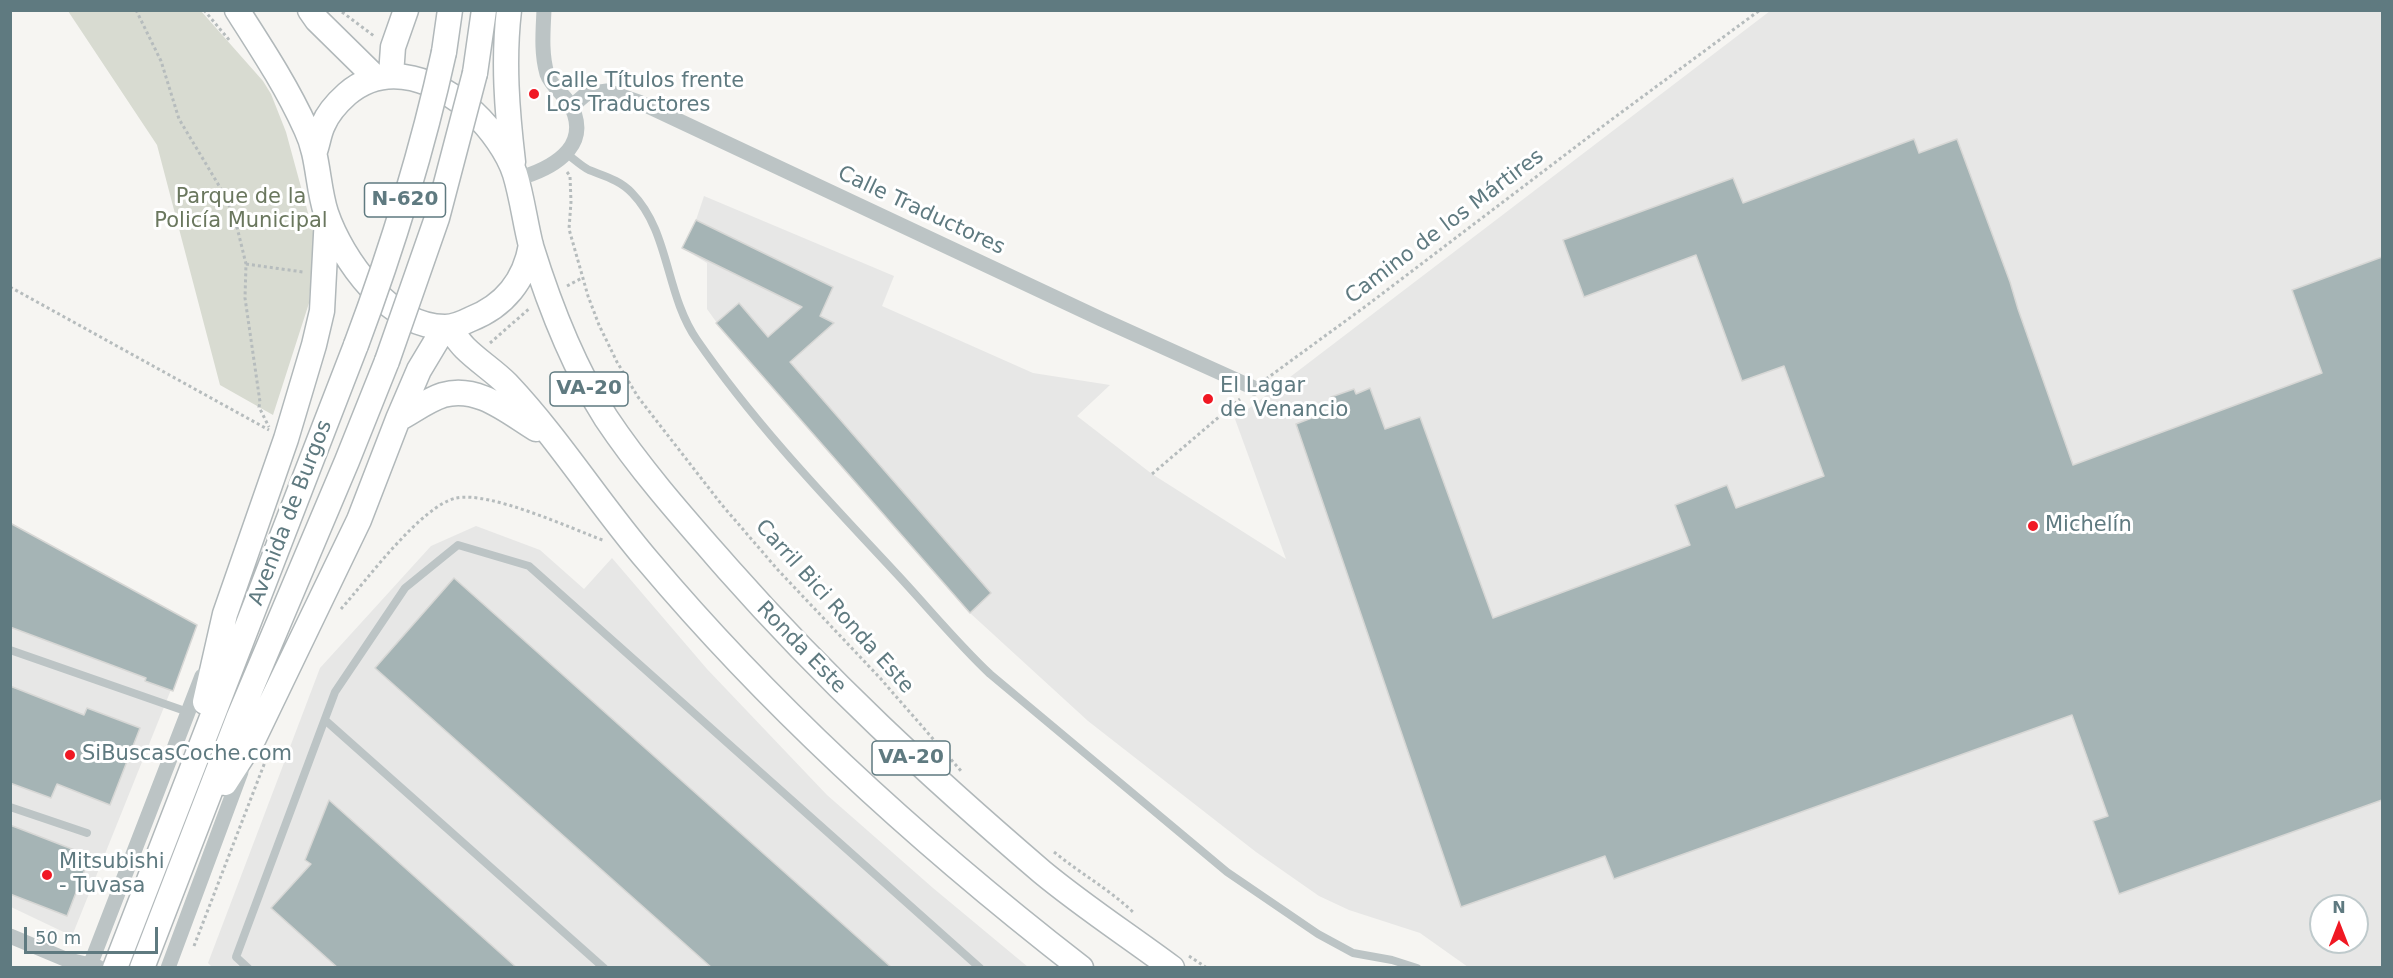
<!DOCTYPE html>
<html>
<head>
<meta charset="utf-8">
<style>
	body { margin:0 }
	#map { position:relative; width:2393px; height:978px; overflow:hidden; background:#f6f5f2; font-family:"DejaVu Sans",sans-serif }
	canvas { display:block }
	.frame { position:absolute; inset:0; border:12px solid #5f7a80; pointer-events:none }
	.north { position:absolute; left:2309px; top:894px; width:60px; height:60px; box-sizing:border-box; background:#fff; border:2px solid #bfcacc; border-radius:50%; rotate:0deg; font-size:16px; font-weight:700; line-height:24px; text-align:center; color:#5f7a80 }
	.north::after { content:''; display:block; margin:auto; width:21px; height:27px; background:#f01823; clip-path:polygon(50% 0,100% 100%,50% 72%,0 100%) }
	.scale { position:absolute; left:24px; top:927px; width:134px; height:27px; box-sizing:border-box; border:3px solid #5f7a80; border-top:0; padding-left:8px; font-size:18px; line-height:21px; white-space:nowrap; color:#5f7a80; -webkit-text-stroke:4px #fff; paint-order:stroke }
</style>
</head>
<body>
<div id="map">
<canvas width="2393" height="978"></canvas>
<div class="frame"></div>
<div class="north">N</div>
<div class="scale">50 m</div>
</div>
<script>
const ctx = document.querySelector('canvas').getContext('2d');
ctx.lineJoin = 'round';
function fill(path, color) {
  ctx.fillStyle = color;
  ctx.fill(path, 'evenodd');
}
function stroke(path, color, width, dash) {
  ctx.strokeStyle = color;
  ctx.lineWidth = width;
  ctx.lineCap = dash ? 'butt' : 'round';
  ctx.setLineDash(dash || []);
  ctx.stroke(path);
}
function write(font, color, halo, rows, align = 'center') {
  ctx.font = font + ' "DejaVu Sans",sans-serif';
  ctx.lineWidth = 6;
  ctx.setLineDash([]);
  ctx.textBaseline = 'middle';
  ctx.strokeStyle = halo;
  ctx.fillStyle = color;
  for (const [text, x, y, turn = 0] of rows) {
    ctx.save();
    ctx.translate(x, y);
    ctx.rotate((+turn || 0) * Math.PI / 180);
    ctx.textAlign = isNaN(turn) ? turn : align;
    if (halo) ctx.strokeText(text, 0, 0);
    ctx.fillText(text, 0, 0);
    ctx.restore();
  }
}
fill(new Path2D(`
	M1770,11h612v956h-914l-48,-34 -71,-23 -30,-14 -63,-44 -168,-131 -118,-108 -253,-290 -10,-14v-46l-25,-15 14,-28 8,-24 190,80 -12,30 151,67 77,12 -33,31 75,58 134,85 -51,-140zM2321,906h36v36h-36z
	M11,523l186,102 -125,311 -61,-29z
	M476,526l64,24 44,39 28,-31 95,111 120,126 106,93 95,79 -815,1 -5,-5 112,-295 111,-122z`), '#e7e7e6');
fill(new Path2D(`
	M68,11h133l62,70 8,13 15,38 28,103v27l-2,3 -3,38 -36,112 -53,-30 -63,-240z`), '#d8dbd1');
const building = new Path2D(`
	M1914,139l5,14 38,-14 53,143 8,27 55,156 249,-92 -30,-83 90,-33v543l-263,94 -26,-73 15,-5 -36,-101 -458,164 -9,-23 -144,51 -165,-483 39,-15 -4,-12 23,-8 2,5 14,-6 15,41 35,-12 73,201 197,-73 -15,-40 52,-20 9,23 88,-32 -40,-110 -42,15 -46,-126 -112,42 -21,-57 170,-62 10,25z
	M696,220l137,67 -13,29 14,7 -44,39 201,231 -21,20 -254,-290 23,-20 29,34 34,-30 -120,-59z
	M10,523l187,102 -24,66 -28,-10 1,-3 -136,-51z
	M454,578l438,390h-180l-337,-300z
	M10,686l74,29 3,-7 53,20 -30,77 -53,-21 -6,14 -41,-15z
	M329,800l188,168h-179l-67,-60 40,-44 -6,-4z
	M10,825l80,31 -23,60 -57,-22z`);
fill(building, '#a5b4b5');
stroke(building, '#d7d7d5', 1.5);
const trunk = new Path2D(`
	M237,10c25,39 50,77 69,119 13,27 11,56 20,84 16,47 64,114 119,114 8,0 18,-4 26,-8 33,-13 54,-39 60,-74
	M310,10l7,10 59,58
	M509,10c-6,51 -2,101 4,152
	M444,52l6,-42
	M475,73l9,-63
	M391,75l2,-28 13,-37
	M315,151c3,-8 4,-18 8,-26 5,-12 15,-23 24,-31 41,-35 91,-13 127,19 16,15 34,39 41,61 7,23 10,48 16,72 18,58 42,120 75,172 36,54 80,103 122,151 98,111 202,207 314,303 41,34 87,64 130,96
	M448,327c6,7 11,15 17,21 13,13 29,23 42,36 52,55 92,120 141,177 128,152 276,285 433,407
	M398,419c14,-7 29,-19 45,-24 35,-10 65,17 93,34
	M205,702l20,-88 61,-175 28,-94 8,-34 5,-95
	M225,783l29,-45 105,-218 39,-101 21,-49 18,-30 3,-13
	M115,968l241,-623
	M142,968l96,-249 109,-258 40,-100`);
stroke(trunk, '#b1b8ba', 27);
stroke(new Path2D(`
	M136,10l25,51 18,58 45,75 11,25 11,45 -1,34 15,104 -1,5 10,20
	M204,10l26,31
	M342,12l32,24
	M567,172l3,4 1,26 -2,27 19,67 11,29 18,37 21,35 84,108 56,65 102,108 81,93
	M246,264l57,8
	M567,286l15,-8
	M10,287l259,143
	M490,343l40,-35
	M1266,379l100,-73 245,-186 149,-110
	M1152,474l88,-75
	M341,609c25,-28 80,-103 115,-111 34,-7 114,30 149,43
	M1054,852c27,22 55,37 80,61
	M194,946l71,-184
	M1189,956l18,12`), '#b6bcbd', 3, [3, 3]);
stroke(new Path2D(`
	M567,154c7,5 14,12 22,16 15,6 31,10 43,23 38,39 33,101 65,147 58,84 128,157 197,231 32,34 62,71 96,103l237,198 91,62 35,19 39,7 25,8
	M10,650l178,62
	M325,720l279,248
	M10,807l77,26
	M248,968l-12,-11 99,-265 70,-104 53,-43 71,21 451,402`), '#bcc4c5', 8);
stroke(new Path2D(`
	M571,107l15,-13 21,-3 32,11 462,217 153,69
	M516,179c33,-9 75,-30 56,-71 -6,-13 -20,-20 -25,-34 -6,-21 -4,-42 -3,-64
	M10,936l55,23 33,8
	M89,968l113,-292
	M168,968l73,-196`), '#bcc4c5', 15);
stroke(trunk, '#fff', 24);
const trunkBridge = new Path2D(`
	M356,345c36,-96 66,-193 88,-293
	M387,361l50,-143 38,-145`);
stroke(trunkBridge, '#b1b8ba', 27, []);
stroke(trunkBridge, '#fff', 24);
for (const [x, y, r, color] of [
	[534,94,6,"#f01823"],
	[1208,399,6,"#f01823"],
	[2033,526,6,"#f01823"],
	[70,755,6,"#f01823"],
	[47,875,6,"#f01823"]
]) {
  const dot = new Path2D();
  dot.arc(x, y, r, 0, 2 * Math.PI);
  ctx.fillStyle = color;
  ctx.fill(dot);
  stroke(dot, '#fff', 2);
}
for (const [x, y, w] of [
	[405,200,81],
	[589,389,78],
	[911,758,78]
]) {
  const box = new Path2D();
  box.roundRect(x - w / 2, y - 17, w, 34, 4.5);
  ctx.fillStyle = '#fff';
  ctx.fill(box);
  stroke(box, '#5f7a80', 1.5);
}
write('bold 20px', '#5f7a80', null, [
	["N-620",405,200],
	["VA-20",589,389],
	["VA-20",911,758]
]);
write('21px', '#5f7a80', '#fff', [
	["Calle Títulos frente",546,82],
	["Los Traductores",546,106],
	["El Lagar",1220,387],
	["de Venancio",1220,411],
	["Michelín",2045,526],
	["SiBuscasCoche.com",82,755],
	["Mitsubishi",59,863],
	["- Tuvasa",59,887]
], 'left');
write('21px', '#6a775e', '#fff', [
	["Parque de la",241,198],
	["Policía Municipal",241,222]
]);
write('21px', '#5f7a80', '#fff', [
	["Calle Traductores",921,211,25],
	["Camino de los Mártires",1445,227,-37],
	["Avenida de Burgos",291,513,-69],
	["Carril Bici Ronda Este",834,607,48],
	["Ronda Este",801,648,46]
]);
</script>
</body>
</html>
